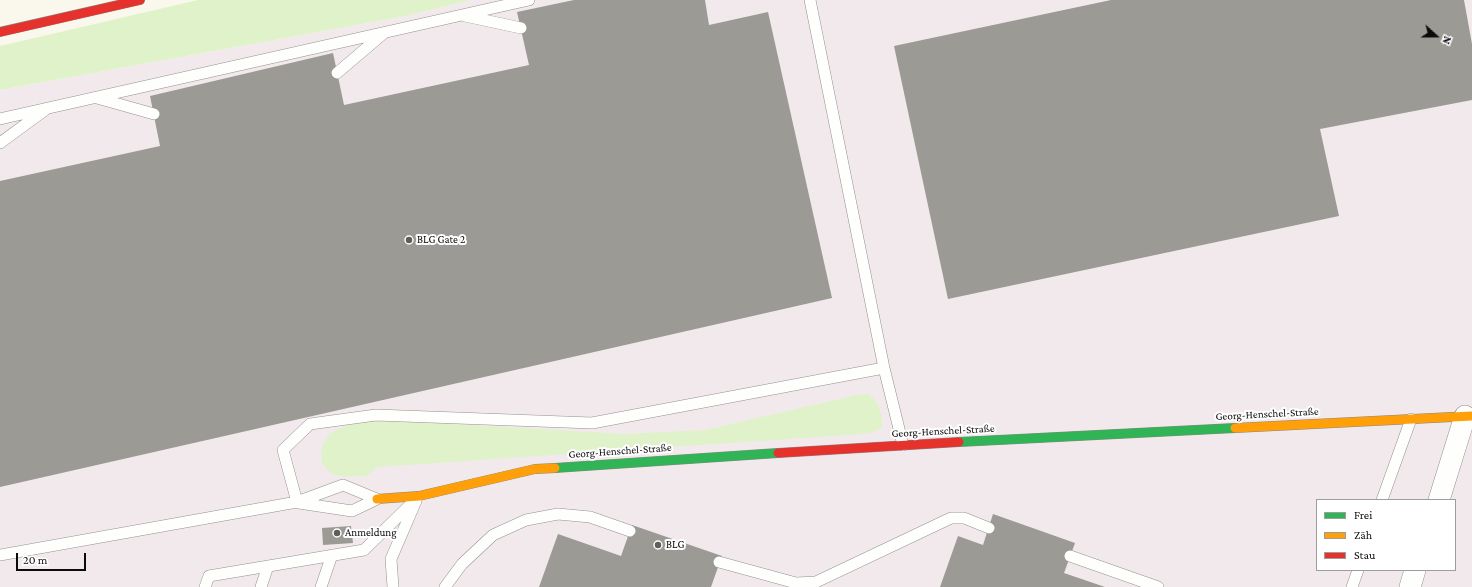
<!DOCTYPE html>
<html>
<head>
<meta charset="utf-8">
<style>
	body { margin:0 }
	#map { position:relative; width:1472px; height:587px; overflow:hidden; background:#faf8ed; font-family:"Crimson Pro",serif }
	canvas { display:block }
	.legend { position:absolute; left:1316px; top:499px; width:140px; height:72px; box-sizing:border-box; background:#fff; border:1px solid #9d9d9d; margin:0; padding:5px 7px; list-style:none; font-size:12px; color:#0b0b0b }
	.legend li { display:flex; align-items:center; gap:8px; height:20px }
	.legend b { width:20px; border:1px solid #9d9d9d }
	.north { position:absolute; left:1416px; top:16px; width:40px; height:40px; -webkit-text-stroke:3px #fff; paint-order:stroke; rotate:111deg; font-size:11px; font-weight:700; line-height:16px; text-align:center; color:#0b0b0b }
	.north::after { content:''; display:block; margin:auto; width:14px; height:18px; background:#0b0b0b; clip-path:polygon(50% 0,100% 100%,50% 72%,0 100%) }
	.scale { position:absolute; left:16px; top:553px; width:70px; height:18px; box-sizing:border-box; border:2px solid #0b0b0b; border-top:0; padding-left:5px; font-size:12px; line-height:14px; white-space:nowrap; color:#0b0b0b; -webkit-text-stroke:3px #fff; paint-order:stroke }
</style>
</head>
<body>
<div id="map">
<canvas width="1472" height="587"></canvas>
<ul class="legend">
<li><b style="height:5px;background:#30b455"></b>Frei</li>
<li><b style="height:5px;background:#ff9f0a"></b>Zäh</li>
<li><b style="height:5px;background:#e5322d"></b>Stau</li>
</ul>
<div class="north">N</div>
<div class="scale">20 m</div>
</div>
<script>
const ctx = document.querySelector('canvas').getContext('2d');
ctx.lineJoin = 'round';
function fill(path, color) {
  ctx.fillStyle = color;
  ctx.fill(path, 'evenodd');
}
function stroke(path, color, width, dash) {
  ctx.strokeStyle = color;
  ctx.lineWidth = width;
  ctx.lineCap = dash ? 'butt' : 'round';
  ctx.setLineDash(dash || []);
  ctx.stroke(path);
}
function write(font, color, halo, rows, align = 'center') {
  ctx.font = font + ' "Crimson Pro",serif';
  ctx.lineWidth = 4;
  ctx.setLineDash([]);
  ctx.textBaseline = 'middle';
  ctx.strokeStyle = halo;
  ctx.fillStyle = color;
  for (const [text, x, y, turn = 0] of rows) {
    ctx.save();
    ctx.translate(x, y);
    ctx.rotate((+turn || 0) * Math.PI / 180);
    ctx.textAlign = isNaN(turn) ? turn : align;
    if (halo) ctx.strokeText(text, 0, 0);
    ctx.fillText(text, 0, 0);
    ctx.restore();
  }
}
fill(new Path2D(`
	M472,0h1000v587h-1472v-497l401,-73zM1317,500h138v70h-138z`), '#f2e9ec');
fill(new Path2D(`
	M198,0h274l-71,17 -401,73v-44z
	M868,394c11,6 15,22 14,34l-9,4 -10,2 -486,33 -10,9c-9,0 -22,2 -31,-1 -19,-6 -19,-30 -5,-42 7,-5 28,-11 37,-14l256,15 81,-4 152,-35z`), '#e0f2ca');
fill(new Path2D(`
	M574,0h131l4,25 59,-13 64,286 -832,189v-306l160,-35 -10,-50 183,-43 11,52 185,-40 -12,-53z
	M1111,0h353l8,44v56l-152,29 19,87 -391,83 -54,-253z
	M993,514l82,29 -11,30 41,14h-165l18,-51 25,9z
	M632,525l90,31 -11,31h-172l19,-53 63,22z
	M351,526l2,17 -30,2 -1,-17z`), '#9c9a94');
const lane = new Path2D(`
	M810,0l74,368 19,77
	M465,16l56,12
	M337,73l47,-40
	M97,98l57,16
	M0,119l529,-119
	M0,143l45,-33
	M1382,500l29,-81
	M297,502l-14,-52 27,-26 66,-9 216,8 292,-55
	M299,503l53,8 25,-12
	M0,555l297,-53 46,-17 34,14
	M1070,556l88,31
	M719,562l77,21 20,-1 135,-64h13l25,10
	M205,587l4,-11 155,-26 53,-52
	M261,587l7,-21
	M321,587l11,-32
	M393,587l-2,-28 25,-58
	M445,587l17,-23 31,-29 33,-15 32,-6 32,3 40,14
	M1352,587l6,-17`);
const street = new Path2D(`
	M1439,500l26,-84
	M1410,587l5,-17`);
const fast = new Path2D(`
	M959,442l276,-14
	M555,468l223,-15`);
const slow = new Path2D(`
	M1235,428l237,-12
	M377,499l42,-3 116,-27 20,-1`);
const jam = new Path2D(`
	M0,32l140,-32
	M778,453l181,-11`);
stroke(lane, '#93928d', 12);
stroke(street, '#93928d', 22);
stroke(fast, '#898883', 10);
stroke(slow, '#898883', 10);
stroke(jam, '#898883', 10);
stroke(lane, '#fefefc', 11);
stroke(street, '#fefefc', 21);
stroke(fast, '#30b455', 9);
stroke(slow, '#ff9f0a', 9);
stroke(jam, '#e5322d', 9);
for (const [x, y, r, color] of [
	[409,240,4,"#5f5e5a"],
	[337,533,4,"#5f5e5a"],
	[658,545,4,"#5f5e5a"]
]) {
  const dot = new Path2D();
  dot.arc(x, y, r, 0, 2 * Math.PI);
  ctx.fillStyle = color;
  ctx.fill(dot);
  stroke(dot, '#fff', 1.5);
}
write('11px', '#0b0b0b', '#fff', [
	["BLG Gate 2",417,240],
	["Anmeldung",345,533],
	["BLG",666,545]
], 'left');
write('11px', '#0b0b0b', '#fff', [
	["Georg-Henschel-Straße",1267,414,-3],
	["Georg-Henschel-Straße",943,431,-3],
	["Georg-Henschel-Straße",620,451,-4]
]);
</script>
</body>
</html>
